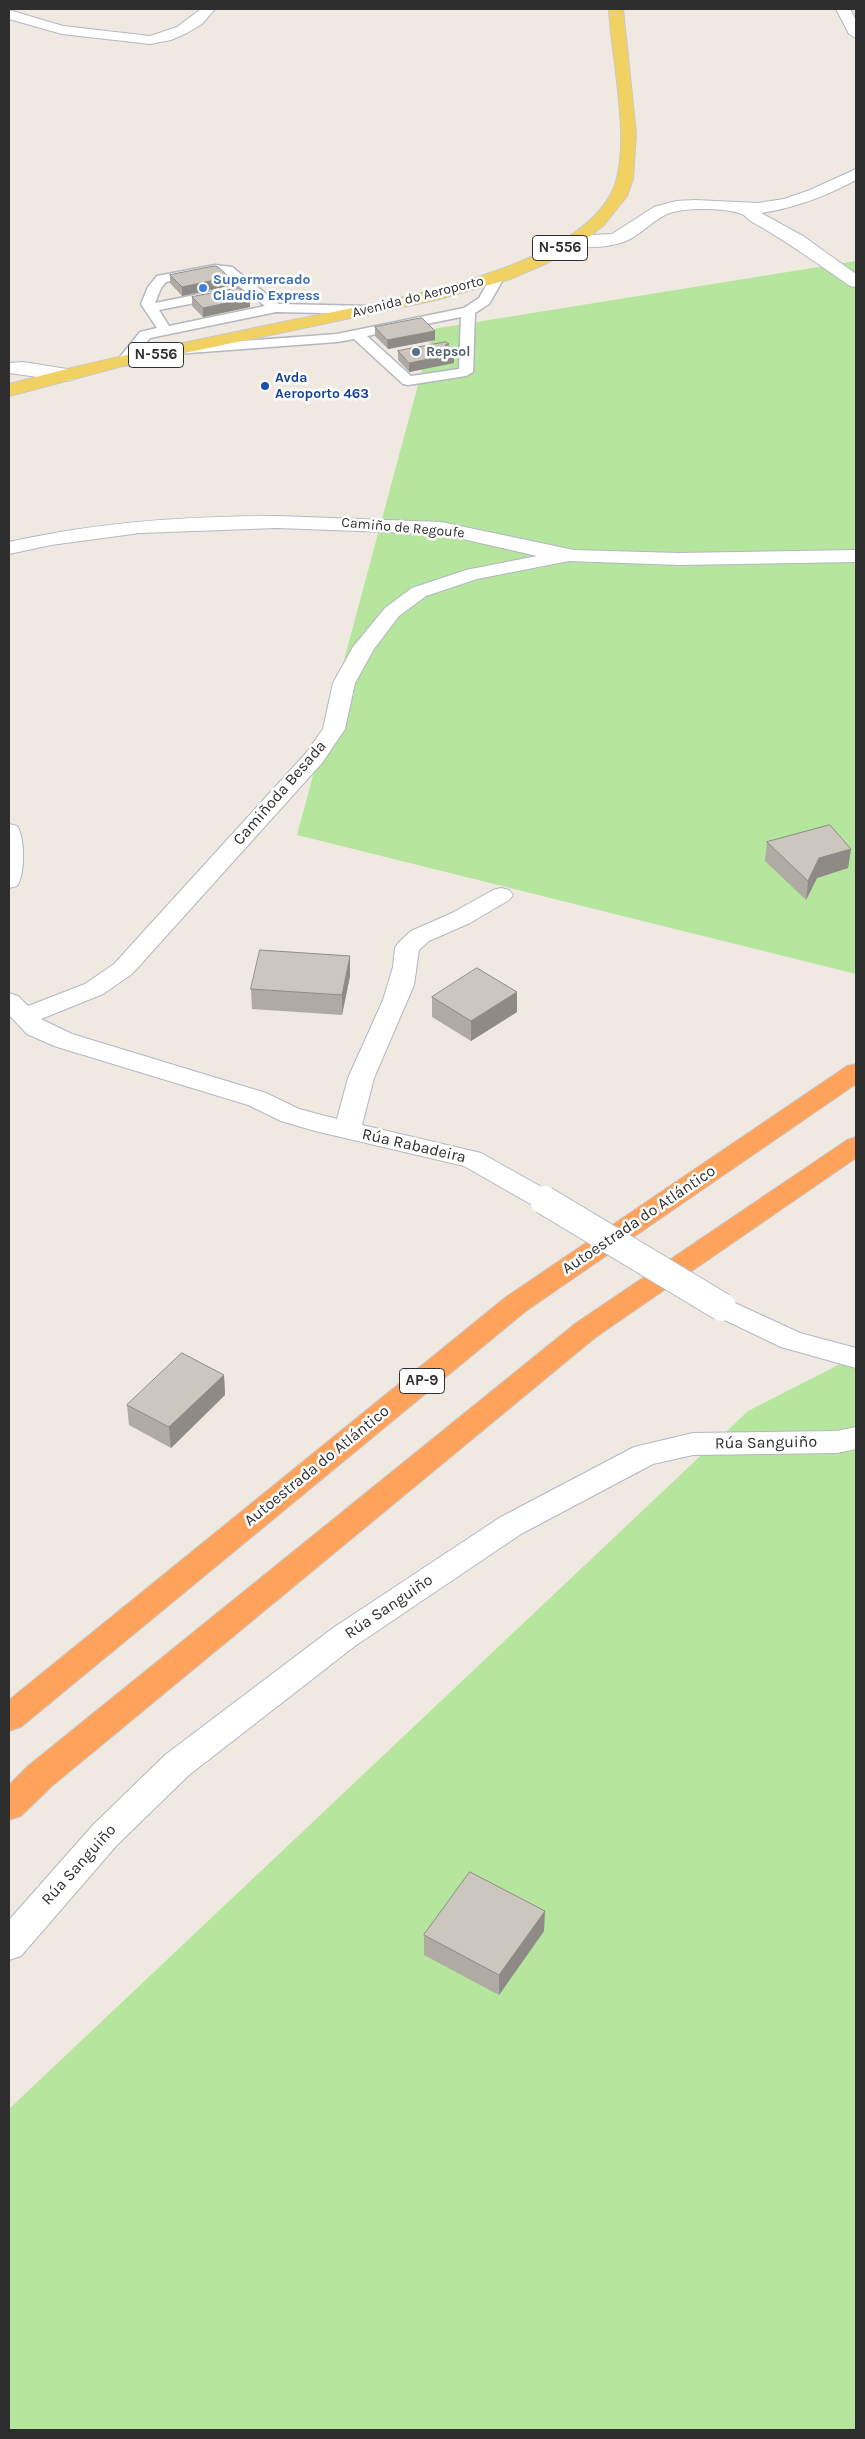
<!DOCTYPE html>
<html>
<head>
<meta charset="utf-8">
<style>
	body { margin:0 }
	#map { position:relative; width:865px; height:2439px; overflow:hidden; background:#efe9e1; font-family:Karla,sans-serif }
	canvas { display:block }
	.frame { position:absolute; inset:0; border:10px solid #2e2e2e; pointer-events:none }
</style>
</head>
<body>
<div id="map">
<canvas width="865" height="2439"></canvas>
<div class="frame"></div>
</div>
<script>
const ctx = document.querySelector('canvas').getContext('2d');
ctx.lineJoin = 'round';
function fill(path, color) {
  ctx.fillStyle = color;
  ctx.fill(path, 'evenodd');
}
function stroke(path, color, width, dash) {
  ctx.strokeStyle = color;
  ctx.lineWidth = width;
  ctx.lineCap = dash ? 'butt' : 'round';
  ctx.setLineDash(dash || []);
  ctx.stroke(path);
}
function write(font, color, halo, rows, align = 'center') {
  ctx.font = font + ' Karla,sans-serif';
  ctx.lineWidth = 5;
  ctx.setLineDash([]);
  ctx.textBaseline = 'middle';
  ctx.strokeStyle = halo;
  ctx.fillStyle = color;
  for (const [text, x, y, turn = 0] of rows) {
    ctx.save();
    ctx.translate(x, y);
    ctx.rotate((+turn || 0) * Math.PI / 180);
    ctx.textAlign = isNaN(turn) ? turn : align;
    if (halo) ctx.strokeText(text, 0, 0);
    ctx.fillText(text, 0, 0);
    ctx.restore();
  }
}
fill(new Path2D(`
	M856,261v713l-559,-139 136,-506z
	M856,1356v1074h-847v-321l739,-698z`), '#b6e59e');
const lane = new Path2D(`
	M215,265l17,2 47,37 89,2 7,4 -7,4 -92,-2 -126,26 -22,27h-10l-2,-3 24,-30 17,-4 -16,-24 7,-17 9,-11zM215,273l8,1 42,32 -96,20 -10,-16 61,-12 7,-4 -7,-4 -65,13 6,-15 5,-6z
	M497,274l7,4 -15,26 -14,9 -2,59 -7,4 -58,9 -5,-1 -49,-45 -17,3 -161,12 -7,-4 7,-4 161,-12 127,-26 15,-10 13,-23zM461,317l-2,52 -48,7 -44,-40z`);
const street = new Path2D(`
	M201,9h14l-13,15 -15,9 -16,7 -21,4 -88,-10 -53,-15v-9l54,16 87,10 27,-9z
	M836,9h14l6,11v18l-7,-4z
	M856,169v11c-30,16 -61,28 -95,33l42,23 53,38v13l-6,-1c-32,-22 -62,-44 -96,-63 -5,-2 -9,-9 -15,-10 -16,-5 -56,-6 -72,1 -13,6 -24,18 -37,25 -17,9 -46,10 -64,6l-3,-4 3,-4 6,-1 40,-2 42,-27 22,-6 19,-1 63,3 26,-4 26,-9z
	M23,362l44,7 7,2 2,4 -2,4 -7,2 -58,-8v-10z
	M277,516l164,6 133,28 105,3 177,-3v12l-177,3 -110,-4 -92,18 -51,17 -27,20 -25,33 -19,34 -10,46 -23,34 -190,211 -29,20 -62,25 31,15 194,59 33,16 38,10 11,-41 35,-78 10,-33 2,-19 3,-5 13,-12 41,-18 41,-23 8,-2 8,2 4,5 -4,5 -39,23 -41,18 -10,9 -5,35 -40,93 -12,47 119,28 73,41 4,6 -4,6 -10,3 -10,-3 -70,-40 -149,-35 -34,-10 -33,-16 -194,-59 -27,-12 -18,-19v-22l9,3 10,10 57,-22 29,-20 192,-211 17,-24 10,-46 20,-36 32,-39 27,-20 54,-18 71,-14 -96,-22 -164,-6 -137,5 -89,12 -42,9v-12c89,-20 177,-26 268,-26z
	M9,824l8,2c8,11 8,49 0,60l-8,2z
	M722,1297l78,36 56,15v20l-75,-21 -69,-33 -4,-7 4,-7z
	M856,1427v22l-19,4 -144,2 -40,9 -132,70 -166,112 -166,129 -72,70 -96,111 -12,4v-40l84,-95 72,-70 168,-127 166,-110 135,-71 59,-14 144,-2z`);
const primary = new Path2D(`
	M609,9h14l13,124 -3,46 -6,17 -23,29 -27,21 -32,18 -35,15 -74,21 -313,66 -114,30v-12l50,-13c76,-19 153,-34 229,-50 84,-18 280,-46 323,-127 23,-42 0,-137 -2,-185z`);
const highway = new Path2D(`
	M856,1064v20l-330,227 -505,416 -12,4v-31l497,-403 341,-231z
	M856,1137v21l-260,179 -544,449 -31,30 -12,4v-35l19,-19 548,-443 271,-183z`);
stroke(lane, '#b4b7c1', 3);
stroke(street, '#b4b7c1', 2);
stroke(primary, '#c9c9c9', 2);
stroke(highway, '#c9c9c9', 2);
fill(lane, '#fff');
fill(street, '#fff');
fill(primary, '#f2d163');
fill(highway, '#ffa35c');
const streetBridge = new Path2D(`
	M544,1200l178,107`);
stroke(streetBridge, '#b4b7c1', 30, []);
stroke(streetBridge, '#fff', 28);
fill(new Path2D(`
	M170,275l59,2v9l-47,10 -12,-13z
	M192,297l58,10 -47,10 -11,-11z
	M375,327l60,4v9l-47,9 -13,-13z
	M449,344v4l5,6v9l-45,9 -11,-12v-9z
	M767,842l84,7 -3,19 -31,10 -11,22 -41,-39z
	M350,956v20l-8,39 -90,-6 -1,-20z
	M517,992v20l-46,29 -39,-24v-20z
	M224,1375l1,20 -54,53 -42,-23 -2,-20z
	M544,1931l-45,64 -75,-40v-20z`), '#afaba4');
fill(new Path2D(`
	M229,277v9l-47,10v-9z
	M250,298v9l-47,10v-9z
	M435,331v9l-47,9 -1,-9z
	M454,354v9l-45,9v-9z
	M851,849l-3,19 -31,10 -11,22 2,-19 11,-23z
	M350,956v20l-8,39v-20z
	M517,992v20l-46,29v-20z
	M224,1375l1,20 -54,53 -2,-21z
	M545,1911l-1,20 -45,64v-20z`), '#8e8b86');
const building = new Path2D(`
	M215,266l3,1 11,10 -47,10 -12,-12z
	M239,288l11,10 -47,10 -11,-11z
	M422,318l13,13 -48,9 -12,-13z
	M446,342l3,2 -4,1 9,9 -45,9 -11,-12z
	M830,825l21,24 -32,9 -11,23 -41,-39z
	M260,950l90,6 -8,39 -91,-6z
	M477,968l40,24 -46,29 -39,-24z
	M182,1353l42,22 -55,52 -42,-22z
	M470,1872l75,39 -46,64 -75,-40z`);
fill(building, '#cbc7bf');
stroke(building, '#8e8b86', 1);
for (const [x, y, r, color] of [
	[203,288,5,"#3f7fe0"],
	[416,352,5,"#5c6f8a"],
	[265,386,5,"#1a4fb4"]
]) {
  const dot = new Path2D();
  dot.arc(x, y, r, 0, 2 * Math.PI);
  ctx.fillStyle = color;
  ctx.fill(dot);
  stroke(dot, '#fff', 2);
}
write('bold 14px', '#366cbe', '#fff', [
	["Supermercado",213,280],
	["Claudio Express",213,296]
], 'left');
write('14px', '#2e2e2e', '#fff', [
	["Avenida do Aeroporto",418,297,-14],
	["Camiño de Regoufe",403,528,5]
]);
write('bold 14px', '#4e5e75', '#fff', [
	["Repsol",426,352]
], 'left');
write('bold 14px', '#164399', '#fff', [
	["Avda",275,378],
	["Aeroporto 463",275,394]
], 'left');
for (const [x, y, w] of [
	[560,248,55],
	[156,355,55],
	[422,1381,45]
]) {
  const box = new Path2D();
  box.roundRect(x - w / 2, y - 12.5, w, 25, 4);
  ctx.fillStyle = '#fff';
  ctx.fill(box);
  stroke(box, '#2e2e2e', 1);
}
write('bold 15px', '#2e2e2e', null, [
	["N-556",560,248],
	["N-556",156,355],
	["AP-9",422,1381]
]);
write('16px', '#2e2e2e', '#fff', [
	["Camiñoda Besada",280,793,-49],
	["Rúa Rabadeira",414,1146,13],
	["Autoestrada do Atlántico",639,1220,-34],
	["Rúa Sanguiño",766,1443,-1],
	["Autoestrada do Atlántico",317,1466,-39],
	["Rúa Sanguiño",389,1607,-34],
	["Rúa Sanguiño",79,1865,-48]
]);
</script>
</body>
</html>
